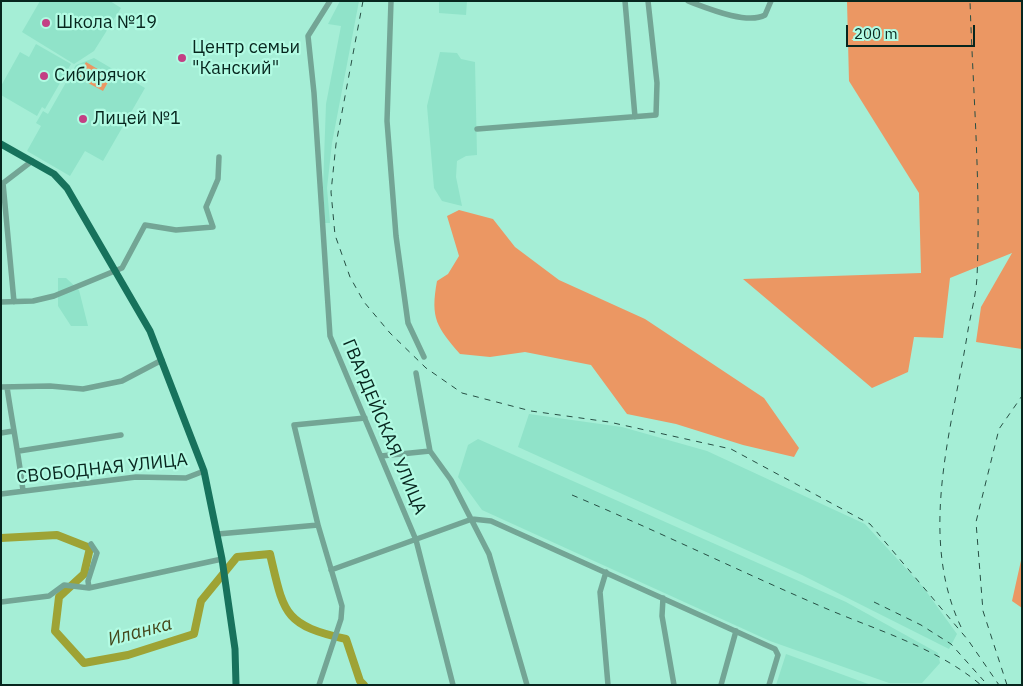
<!DOCTYPE html>
<html>
<head>
<meta charset="utf-8">
<style>
	body { margin:0 }
	#map { position:relative; width:1023px; height:686px; overflow:hidden; background:#a5eed6; font-family:"IBM Plex Sans",sans-serif }
	canvas { display:block }
	.frame { position:absolute; inset:0; border:2px solid #07261e; pointer-events:none }
	.scale { position:absolute; left:846px; top:25px; width:129px; height:22px; box-sizing:border-box; border:2px solid #07261e; border-top:0; padding-left:6px; font-size:15px; line-height:18px; white-space:nowrap; color:#07261e; -webkit-text-stroke:4px #b2fbe3; paint-order:stroke }
</style>
</head>
<body>
<div id="map">
<canvas width="1023" height="686"></canvas>
<div class="frame"></div>
<div class="scale">200 m</div>
</div>
<script>
const ctx = document.querySelector('canvas').getContext('2d');
ctx.lineJoin = 'round';
function fill(path, color) {
  ctx.fillStyle = color;
  ctx.fill(path, 'evenodd');
}
function stroke(path, color, width, dash) {
  ctx.strokeStyle = color;
  ctx.lineWidth = width;
  ctx.lineCap = dash ? 'butt' : 'round';
  ctx.setLineDash(dash || []);
  ctx.stroke(path);
}
function write(font, color, halo, rows, align = 'center') {
  ctx.font = font + ' "IBM Plex Sans",sans-serif';
  ctx.lineWidth = 4.5;
  ctx.setLineDash([]);
  ctx.textBaseline = 'middle';
  ctx.strokeStyle = halo;
  ctx.fillStyle = color;
  for (const [text, x, y, turn = 0] of rows) {
    ctx.save();
    ctx.translate(x, y);
    ctx.rotate((+turn || 0) * Math.PI / 180);
    ctx.textAlign = isNaN(turn) ? turn : align;
    if (halo) ctx.strokeText(text, 0, 0);
    ctx.fillText(text, 0, 0);
    ctx.restore();
  }
}
fill(new Path2D(`
	M40,1h70l11,7 -27,43 -20,13 -52,-32z
	M340,1h19l-27,142 -5,45 3,35h-5l-2,-36 3,-83 15,-78 -13,-2z
	M439,1h28l-1,14 -27,-2z
	M36,44l35,20 -26,45 -3,-2 -5,9 -36,-21v-9l19,-34 9,5z
	M440,52l17,1 4,6 14,3 2,93 -11,1 -9,5 -1,16 6,29 -20,-5 -8,-13 -7,-82z
	M94,58l51,30 -42,73 -18,-10 -15,25 -43,-25 14,-25 -5,-3 7,-12 5,3 28,-49z
	M58,278h8l13,12 9,36h-17l-13,-20z
	M529,414l93,13 85,24 158,73 58,63 34,47 -8,15 -147,-74 -284,-128z
	M478,439l368,163 92,51 2,10 -18,20h-33l-119,-42 -288,-131 -24,-33 10,-32z
	M786,654l85,31h-95z`), '#90e3c9');
fill(new Path2D(`
	M847,1h175v348l-46,-7 5,-35 31,-54 -62,25 -7,60 -29,-1 -6,35 -36,16 -129,-109 178,-6 -2,-80 -70,-112z
	M86,62l25,15 -8,14 -26,-14z
	M459,210l34,9 22,28 44,33 86,39 119,79 35,50 -5,9 -51,-12 -67,-21 -49,-10 -36,-49 -66,-13 -35,5 -30,-3c-23,-27 -30,-35 -23,-73l11,-7 11,-18 -12,-40z
	M1022,556v52l-10,-7z`), '#eb9763');
stroke(new Path2D(`
	M1,538l56,-3 33,13 -6,26 -25,23 -4,34 29,32 44,-8 66,-21 7,-33 36,-44 33,-3c14,59 13,71 76,85l14,42 4,4`), '#9ea335', 8);
stroke(new Path2D(`
	M330,1l-22,35 6,57 16,243 86,204 37,145
	M391,1l-4,120 9,115 12,87 16,34
	M625,1l10,116
	M688,1c19,7 59,24 77,14l6,-14
	M477,129l179,-14 1,-32 -9,-82
	M3,183l11,119
	M2,184l30,-23
	M1,302l32,-1 21,-5 68,-28 23,-43 31,5 37,-3 -7,-20 12,-28 1,-22
	M416,373l14,78 21,29 38,74 38,131
	M1,387l49,-1 33,3 39,-8 40,-21
	M7,387c5,35 12,69 16,104
	M1,433l12,-2
	M19,451l102,-16
	M381,456l49,-5
	M1,494l135,-17 50,1 18,-7
	M318,525l-24,-100 71,-7
	M218,534l100,-9 24,81 -1,13 -22,66
	M91,544l6,9 -9,28 1,7 133,-29
	M331,570l141,-51 19,2 284,128 3,6 -9,30
	M606,572l-6,20 8,93
	M663,598l-1,18 12,69
	M1,602l48,-6 15,-11 25,3
	M721,685l15,-54`), '#73a595', 5.5);
stroke(new Path2D(`
	M1,144l53,30 13,14 83,143 54,140 18,88 13,90 1,36`), '#17725c', 7);
stroke(new Path2D(`
	M363,1l-27,143 -5,48 4,43 15,42 14,25 26,31 36,35 36,25 69,18 78,11 122,27 139,75 98,116 31,45
	M572,495c83,35 163,74 246,110 54,24 117,41 163,80
	M874,602l47,23 30,19 33,37
	M961,627c-44,-93 -8,-201 7,-297 3,-17 8,-35 9,-53 4,-92 -4,-184 -7,-276
	M1007,685l-24,-74 -7,-89 23,-93 23,-33`), '#274f44', 1, [6, 6]);
for (const [x, y, r, color] of [
	[46,23,5,"#c33f84"],
	[182,58,5,"#c33f84"],
	[44,76,5,"#c33f84"],
	[83,119,5,"#c33f84"]
]) {
  const dot = new Path2D();
  dot.arc(x, y, r, 0, 2 * Math.PI);
  ctx.fillStyle = color;
  ctx.fill(dot);
  stroke(dot, '#b2fbe3', 2);
}
write('18px', '#07261e', '#b2fbe3', [
	["Школа №19",56,23],
	["Центр семьи",192,48],
	["\"Канский\"",192,69],
	["Сибирячок",54,76],
	["Лицей №1",93,119]
], 'left');
write('18px', '#07261e', '#b2fbe3', [
	["ГВАРДЕЙСКАЯ УЛИЦА",384,427,67],
	["СВОБОДНАЯ УЛИЦА",102,469,-6]
]);
write('italic 19px', '#44471b', '#b2fbe3', [
	["Иланка",140,632,-15]
]);
</script>
</body>
</html>
